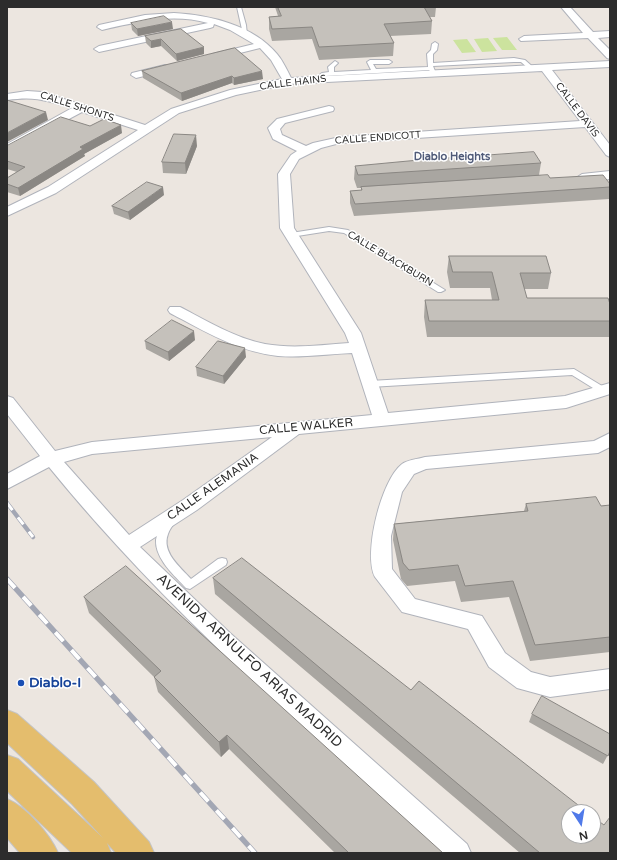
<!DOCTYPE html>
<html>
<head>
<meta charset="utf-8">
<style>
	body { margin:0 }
	#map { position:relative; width:617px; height:860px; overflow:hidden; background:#ece6e0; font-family:"Varela Round",sans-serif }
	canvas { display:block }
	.frame { position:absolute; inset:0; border:8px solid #2c2c2c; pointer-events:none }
	.north { position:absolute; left:561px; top:804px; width:40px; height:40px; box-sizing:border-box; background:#fff; border:1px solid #ababab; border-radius:50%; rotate:168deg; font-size:11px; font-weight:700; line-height:16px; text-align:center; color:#2c2c2c }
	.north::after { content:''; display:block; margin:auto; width:14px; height:18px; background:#507ae9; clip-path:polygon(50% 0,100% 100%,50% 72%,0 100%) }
</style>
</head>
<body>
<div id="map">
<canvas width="617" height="860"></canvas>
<div class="frame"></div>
<div class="north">N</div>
</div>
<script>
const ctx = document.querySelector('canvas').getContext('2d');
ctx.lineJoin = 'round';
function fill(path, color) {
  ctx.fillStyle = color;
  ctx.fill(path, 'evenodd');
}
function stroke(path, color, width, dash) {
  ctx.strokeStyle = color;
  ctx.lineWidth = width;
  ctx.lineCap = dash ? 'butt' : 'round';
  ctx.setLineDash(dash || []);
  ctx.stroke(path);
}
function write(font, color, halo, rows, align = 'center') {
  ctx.font = font + ' "Varela Round",sans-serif';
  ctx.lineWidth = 3;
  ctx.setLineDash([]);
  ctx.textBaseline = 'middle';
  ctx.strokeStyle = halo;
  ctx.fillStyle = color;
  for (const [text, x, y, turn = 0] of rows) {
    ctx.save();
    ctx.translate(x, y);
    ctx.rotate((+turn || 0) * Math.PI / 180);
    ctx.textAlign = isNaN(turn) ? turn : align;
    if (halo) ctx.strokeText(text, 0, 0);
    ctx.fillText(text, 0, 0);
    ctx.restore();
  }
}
fill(new Path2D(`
	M507,37l10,13h-15l-9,-12z
	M488,38l9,13 -15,1 -8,-13z
	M467,39l9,13 -14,1 -9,-13z`), '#cce39e');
const service = new Path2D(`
	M237,7h4l5,18 1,10 -4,-1z
	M435,42l3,2 -1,6 -4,4v9l81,-5 11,2 9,8 -5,1 -8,-7h-7l-81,4 2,5 -3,2 -3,-3 -104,6 -6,4 -5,-1 8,-6 7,-1 -1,-5 7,-6 3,2 -4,4v5l37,-2 -4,-8 3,-2h19l3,2 -3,2h-16l3,5 52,-2 -1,-13 4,-4 1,-6z
	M329,227l19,3 97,60 -4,2h-3l-94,-59 -15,-2 -38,6 -4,-2 4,-2z
	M574,369l33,20 1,2 -1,2h-6l-29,-18 -202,12 -4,-3 4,-3z
	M169,519l4,1 1,3c-2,4 -5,7 -6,11 -7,18 12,33 23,45l27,-20 4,-1 4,1 1,3 -1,3 -36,24 -4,-1c-11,-12 -31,-29 -30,-48 1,-7 5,-14 9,-20z`);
const minor = new Path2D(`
	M561,7h9l23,25 17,-1v6l-12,1 12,12v9l-3,-1 -19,-20 -67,3 -2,-2 5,-3 59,-3z
	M174,13c36,2 79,12 103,41 6,7 10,16 14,24l319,-17v6l-58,3 58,75v12l-4,-2 -21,-28 -245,16 -19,5 -22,11 -9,15 4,54 67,105 27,80 177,-17 45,-13v11l-44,14 -267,26 -102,76 -57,37 90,86 237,211 4,9h-32c-134,-124 -274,-243 -390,-386l-42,22v-15l33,-18 -33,-42v-18l6,2 42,53 37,-9 280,-27 -20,-62c-25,1 -49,5 -74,3 -39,-4 -74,-25 -108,-43l-2,-3 2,-3h10c27,14 55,31 85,37 28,5 56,1 84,-1l-4,-10 -65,-105 -2,-54 13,-19 6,-4 -24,-12 -5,-11 9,-9 52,-13 4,1 1,2 -1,2 -48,12 -5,6 2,6 24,11 7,-3 27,-6 240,-16 -38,-50 -254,13 -52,11 -57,18 -123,80 -49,23v-9l41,-20 90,-57 -56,-18 -75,40v-8l65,-36c-27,-8 -37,-12 -65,-8v-6l20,-3 15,1 103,33 26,-16 59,-19 52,-11 -11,-19 -11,-12 -44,11 -3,-1 -2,-2 2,-2 41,-10 -24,-14 -16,-6 -1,3 -3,1 -111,24 -5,-3 5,-3 109,-23c-36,-10 -71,-1 -106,7l-5,-3 2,-2 46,-10zM272,437l-89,63 -54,35 -65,-73 28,-8z
	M165,65l4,1 1,2 -1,2 -33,8 -5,-3 1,-2z
	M610,171v8l-28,3 -6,-4 6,-4z
	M610,433v14l-12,6 -172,16 -12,5 -12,18 -11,44 1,33 23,30 67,17 23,37 26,19 19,5 60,-8v20l-60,8 -33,-9 -28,-21 -21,-38 -66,-17 -27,-35c-12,-23 6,-97 27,-113 5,-4 16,-5 23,-7l169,-16z`);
const primary = new Path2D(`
	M7,710l10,4 77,68 55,60 5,11h-38l-9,-10 4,10h-39l-65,-62v-36l11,4 85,79 -31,-34 -65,-61z
	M7,799c19,8 43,35 51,54h-38l-13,-15z`);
stroke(service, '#b0b3bb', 2);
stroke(minor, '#b0b3bb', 2);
stroke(primary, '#c4c4c4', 2);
fill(service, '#fff');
fill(minor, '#fff');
fill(primary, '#e4bd6d');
const railFar1 = new Path2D(`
	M7,503l26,34`);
const rail = new Path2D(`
	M7,579l248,274`);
stroke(railFar1, '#a3a7b4', 4.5);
stroke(rail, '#a3a7b4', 5.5);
stroke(railFar1, '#fff', 3, [9]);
stroke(rail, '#fff', 4, [12]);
fill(new Path2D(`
	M275,7h161l-1,10h-5l2,4 -1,13 -41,2 4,7 -1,13 -74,4 -7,-21 -40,2 -3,-12v-12l9,-1z
	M131,23l42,6 -35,7 -6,-6z
	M181,29l23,25 -27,7 -16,-15 -10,2 -5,-5 -1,-7z
	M235,48l28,31 -29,6 -2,-2 -50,18 -39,-23 -1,-7z
	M90,126l32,7 -38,21 1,2 -65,40 -13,-4v-14l10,-6 -10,-3v-23z
	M197,146l-11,28 -23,-1 -1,-11z
	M541,163l-2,12 11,3 60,6v13l-1,2 -255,17 -4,-13v-12l11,-1v-2h-4l-3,-9 1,-13z
	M164,195l-34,25 -16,-6 -2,-8z
	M449,256l102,17 -3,16h-24l3,9 83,6v33h-183l-3,-20 1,-17h67l-2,-12h-40l-3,-16z
	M195,340l-26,21 -23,-12 -1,-8z
	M246,357l-22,27 -27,-8 -1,-9z
	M526,504l75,2 9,-1v147l-80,9 -21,-64 -48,5 -6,-21 -48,5 -6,-7 -8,-39 1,-16 130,-13z
	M213,578l397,275h-90l-305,-259z
	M84,597l359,256h-108l-106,-104 -8,8 -63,-65 -4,-15 -65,-64z
	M532,714l78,37 -7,13 -74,-42z`), '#a9a6a1');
fill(new Path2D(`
	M172,22l1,7 -35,7 -1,-7z
	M161,39v7l-10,2v-7z
	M204,47v7l-27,7 -1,-7z
	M262,71l1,8 -29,6v-7z
	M232,76v7l-50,18 -1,-8z
	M46,112l2,8 -41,22v-9z
	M121,125l1,8 -38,21 1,2 -65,40 -2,-8 62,-41z
	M196,135l1,11 -11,28 -1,-11z
	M163,187l1,8 -34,25 -2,-8z
	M194,331l1,9 -26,21 -1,-9z
	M245,348l1,9 -22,27 -1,-8z
	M227,735l2,14 -8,8 -2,-15z`), '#8a8783');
const building = new Path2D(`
	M278,7h146l8,14 -48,3 10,19 -75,4 -7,-20 -40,2 -3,-12 12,-1z
	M164,16l8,6 -35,7 -6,-6z
	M181,29l23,18 -28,7 -15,-15 -10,2 -6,-5z
	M235,48l27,23 -28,7 -2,-2 -51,17 -39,-22z
	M7,100l39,12 -39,21z
	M61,117l29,9 14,-7 17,6 -41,22 3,2 -65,39 -11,-4v-6l18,-11 -18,-6v-15z
	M174,134l22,1 -11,28 -23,-1z
	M534,152l7,11 -183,12 -3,-9 64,-6z
	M548,175l2,3 53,-3 7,9v3l-255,17 -5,-13 12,-1 -1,-3z
	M147,182l16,5 -35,25 -16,-6z
	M449,256h97l5,17h-31l7,25h81l2,6v17h-181l-4,-21h74l-7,-28h-39z
	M172,320l22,11 -26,21 -23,-11z
	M218,341l27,7 -22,28 -27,-9z
	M596,497l5,9 9,-1v132l-75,8 -22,-64 -48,5 -7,-21 -49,5 -6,-7 -9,-39 134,-13 -2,-7z
	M242,558l169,132 8,-9 168,131h-18v24h24v-19l11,8 6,-8v36h-70l-327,-275z
	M126,566l317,287h-94l-122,-118 -8,7 -65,-65 7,-6 -77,-74z
	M542,696l68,38v17l-2,5 -76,-42z`);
fill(building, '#c5c1bb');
stroke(building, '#8a8783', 1);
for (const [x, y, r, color] of [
	[21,683,4,"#1a4fb4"]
]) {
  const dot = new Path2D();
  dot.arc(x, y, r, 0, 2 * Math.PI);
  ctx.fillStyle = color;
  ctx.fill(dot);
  stroke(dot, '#fff', 1.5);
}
write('10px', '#2c2c2c', '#fff', [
	["CALLE HAINS",293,83,-7],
	["CALLE SHONTS",77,107,18],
	["CALLE DAVIS",577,110,53],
	["CALLE ENDICOTT",378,138,-4],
	["CALLE BLACKBURN",390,259,31]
]);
write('bold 11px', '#505b79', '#fff', [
	["Diablo Heights",452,157]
]);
write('12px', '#2c2c2c', '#fff', [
	["CALLE WALKER",306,427,-5],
	["CALLE ALEMANIA",213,487,-35]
]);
write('14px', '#2c2c2c', '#fff', [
	["AVENIDA ARNULFO ARIAS MADRID",249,661,43]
]);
write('bold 14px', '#164399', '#fff', [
	["Diablo-I",29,683]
], 'left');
</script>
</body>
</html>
